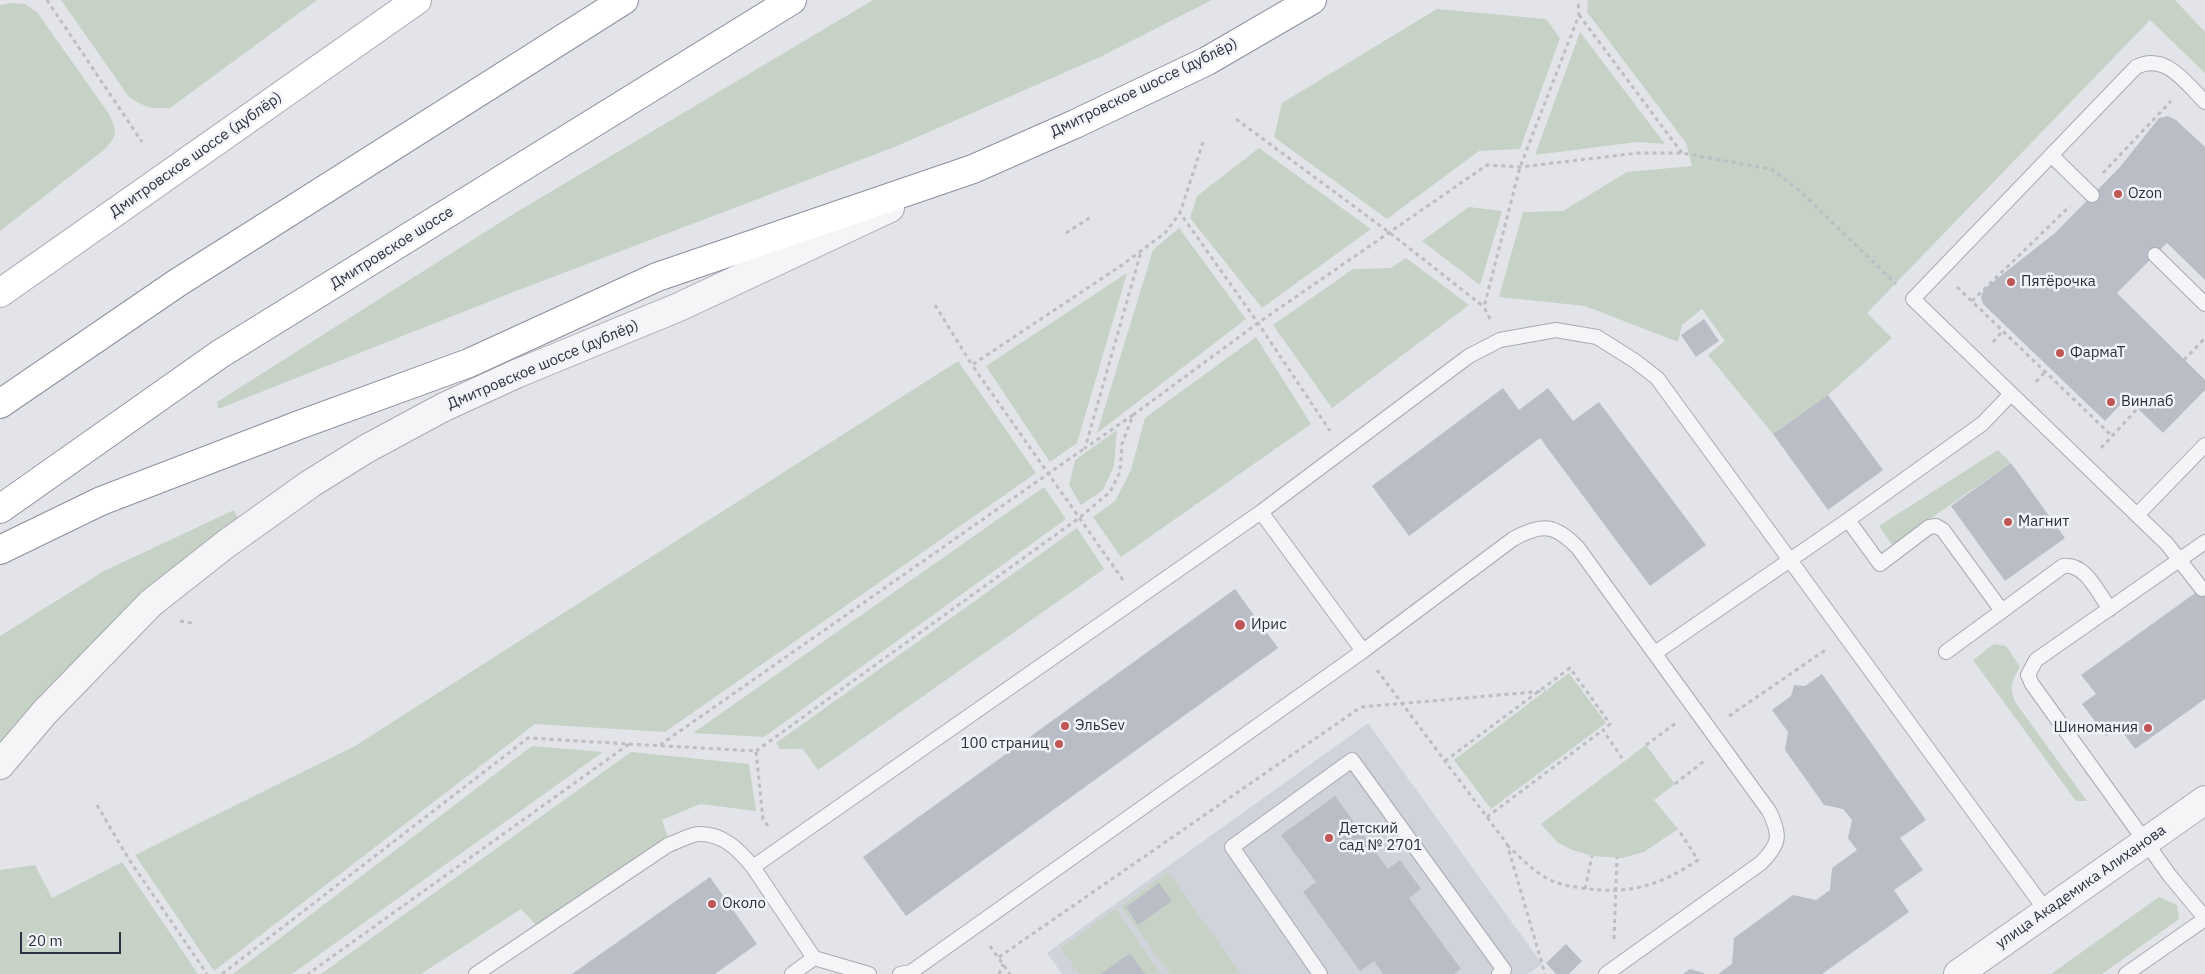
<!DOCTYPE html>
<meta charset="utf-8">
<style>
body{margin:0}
#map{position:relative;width:2205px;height:974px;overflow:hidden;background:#e3e4e9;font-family:"IBM Plex Sans",sans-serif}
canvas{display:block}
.scale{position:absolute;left:20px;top:932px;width:101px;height:22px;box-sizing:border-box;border:2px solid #2c303f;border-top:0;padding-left:6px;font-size:15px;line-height:18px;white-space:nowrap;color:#2c303f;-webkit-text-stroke:4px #f2f3f7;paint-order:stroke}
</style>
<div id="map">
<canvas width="2205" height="974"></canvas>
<div class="scale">20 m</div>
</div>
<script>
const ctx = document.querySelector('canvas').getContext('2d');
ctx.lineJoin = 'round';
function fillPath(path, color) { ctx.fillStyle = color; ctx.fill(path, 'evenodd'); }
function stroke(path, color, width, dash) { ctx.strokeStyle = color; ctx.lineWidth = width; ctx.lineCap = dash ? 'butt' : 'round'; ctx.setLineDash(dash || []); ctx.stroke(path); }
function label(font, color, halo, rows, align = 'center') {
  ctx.font = font + ' "IBM Plex Sans",sans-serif'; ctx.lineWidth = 5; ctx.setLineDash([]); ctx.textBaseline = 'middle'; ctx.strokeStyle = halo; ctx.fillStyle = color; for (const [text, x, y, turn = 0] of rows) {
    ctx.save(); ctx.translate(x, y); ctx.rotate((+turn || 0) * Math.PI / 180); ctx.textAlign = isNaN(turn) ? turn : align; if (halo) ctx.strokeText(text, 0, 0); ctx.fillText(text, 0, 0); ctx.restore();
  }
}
fillPath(new Path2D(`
 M1368,723L1542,964L1528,974H1062L1047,953Z`), '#d1d3db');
fillPath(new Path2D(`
 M61,0H317L170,108C152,109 143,107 129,97Z
 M873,0H1212L1100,57L897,146L516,291L218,409L217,402L515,213Z
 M1588,0H2175L2205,32V73L2150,20L1867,313L1892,338L1828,395L1773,434L1708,355L1725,341L1702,309L1682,325L1678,342L1585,306L1499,297L1523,212L1563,211L1627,172L1692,166L1686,143L1587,12Z
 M11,3L25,4L37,12L109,114C117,131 118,135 105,149L0,231V5Z
 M1437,9L1546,19L1560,38L1520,149L1479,151L1387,219L1274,137L1282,103Z
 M1580,32L1665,144L1637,142L1535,155Z
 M1259,148L1371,229L1262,308L1190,218L1197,196Z
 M1469,207L1502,211L1480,285L1422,241Z
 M1179,228L1246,319L1097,433L1153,250Z
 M1406,258L1469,305L1332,408L1273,325L1353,269L1391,268Z
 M1127,273L1077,443L1050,462L986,366Z
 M1256,337L1311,424L1121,557L1093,517L1115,501L1131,470L1145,418Z
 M958,361L1036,473L665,732L535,724L214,971L135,855L355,746Z
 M1117,430L1114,466L1103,490L1081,505L1069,485L1075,460Z
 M1998,450L2011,463L1892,545L1879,526Z
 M1044,487L1066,519L764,737L693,733Z
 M234,510L238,518L160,580L0,747V636L104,571Z
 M1077,528L1104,569L818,770L803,749H780L776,743Z
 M1994,644L2006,646L2020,667C2012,680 2009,687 2015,702L2087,801H2076L1973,660Z
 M1569,673L1606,723L1491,809L1454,760Z
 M1646,745L1675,784L1654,800L1678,829L1644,852L1622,858L1592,856L1572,850L1557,842L1541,824Z
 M532,746L603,752L292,974H233Z
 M631,752L749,764L756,811L700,804L662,820L668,837L537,926L521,909L421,974H321Z
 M122,862L198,974H0V870L35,865L52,898Z
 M1168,872L1241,974H1170L1121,906Z
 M2159,897L2177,905L2179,919L2102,974H2051Z
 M1115,909L1161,974H1079L1061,948Z`), '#c6d2c5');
fillPath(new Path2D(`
 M2168,116L2176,120L2205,147V280L2167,243L2117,293L2205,380V390L2163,433L2127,398L2105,421L1983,304L1981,297L1984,289L2055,233L2120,167L2159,118Z
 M1704,319L1719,341L1696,357L1681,335Z
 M1503,388L1519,410L1548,388L1573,421L1599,402L1706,545L1650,586L1540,438L1409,536L1372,486Z
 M1828,395L1883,470L1828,510L1773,434Z
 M2011,463L2065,538L2005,581L1951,506Z
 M2205,586V699L2135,749L2119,727L2106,736L2082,704L2096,694L2081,675Z
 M1235,589L1278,648L906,916L863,857Z
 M1822,674L1926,820L1900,838L1923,870L1894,890L1909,912L1822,974H1718L1732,964L1734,938L1793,895L1816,900L1830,890L1832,868L1857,850L1848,838L1852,820L1843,809L1824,805L1805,778L1785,750L1788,732L1772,710L1791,696L1794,685L1805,686Z
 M1335,796L1388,869L1400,860L1421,889L1409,898L1461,969L1454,974H1383L1374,961L1360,971L1303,892L1316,882L1281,835Z
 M710,877L757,944L715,974H572Z
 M1159,883L1172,901L1138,925L1126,907Z
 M1566,944L1582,961L1569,974H1556L1546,963Z
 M1130,953L1145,974H1101Z
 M1690,969L1704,973V974H1683Z`), '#babdc5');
const service = new Path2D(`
 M2051,155L2092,195
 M2155,255L2205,304
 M1261,512L1363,651
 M2137,515L2205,445
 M1848,520L1880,564L1929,527L1936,526L1943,530L2002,611L2063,566C2085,562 2098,593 2110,609
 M2205,542L2036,660L2028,675L2032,684L2170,876L2205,918
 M2202,589L2167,544L1913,299L2136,67C2165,52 2186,83 2205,102
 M1946,652L2002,611
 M1655,653L1848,520L1982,424L2011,394
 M753,867L814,958L869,974
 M476,974L668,845C677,842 689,835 698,834C723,833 739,850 753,867L1261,512L1469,356L1500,340L1556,330L1597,337L1635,361L1657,378L2047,912
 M792,974L814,958
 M900,974L911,972L1363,651L1513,539C1542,523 1555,524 1578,548L1769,811C1781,835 1780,844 1761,863L1606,974
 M1320,974L1232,847L1352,760L1504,970L1499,974
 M2126,974L2205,919`);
const minor = new Path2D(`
 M0,765L45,712L151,603L226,544L310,484L366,449L444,407L516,374L679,307L890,208`);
const tertiary = new Path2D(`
 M1958,974L2205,800`);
const secondary = new Path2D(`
 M0,293L417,0`);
const trunk = new Path2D(`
 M0,404L177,283L624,0
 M0,509L220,354L792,0
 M0,550L101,501L299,425L469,363L657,277L973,169L1075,124L1207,61L1312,0`);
stroke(service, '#a8aab3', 16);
stroke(minor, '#a8aab3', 30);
stroke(tertiary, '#a8aab3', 30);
stroke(secondary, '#a8aab3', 30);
stroke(trunk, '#8c909e', 30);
stroke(new Path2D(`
 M47,0L142,142
 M1579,15L1682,153
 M1236,119L1390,233L1484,307
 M1203,142L1180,213L1258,323L1330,431
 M2103,173L2171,101
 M1066,233L1091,217
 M1957,287L2112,436
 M1972,301L2070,206
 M935,305L972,365
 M1490,319L1484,307L1520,167L1579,15L1578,0
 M1993,342L2003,331
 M2184,360L2205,338
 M2036,382L2045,372
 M1133,415L1085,448L1141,252
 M2101,448L2138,408
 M1123,580L972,365L1122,265L1165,233L1180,213
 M180,621L192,623
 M1377,670L1507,844L1545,974
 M1729,716L1827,649
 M629,744L756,751L763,819L768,826
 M660,745L1085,448
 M1646,745L1676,723
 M756,751L1079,518L1110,492L1120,472L1122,444L1133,415L1258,323L1487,165L1520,167L1638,153H1682L1771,169L1800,191L1896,284
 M1445,761L1570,668L1610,724L1603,730L1624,761
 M1675,784L1704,761
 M97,805L128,858L207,974
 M1487,817L1603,730
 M1507,845C1517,854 1526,864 1536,871C1549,882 1565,886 1582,888C1629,895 1659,886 1698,860L1678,829
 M1585,889L1592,856
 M1614,939L1617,857
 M990,946L1010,974
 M999,957L1361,707L1545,691
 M222,974L528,738L629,744L308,974
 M999,974L1003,964`), '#bdbec4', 3, [4, 4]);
stroke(service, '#f5f5f8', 14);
stroke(minor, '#f5f5f8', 28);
stroke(tertiary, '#f5f5f8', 28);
stroke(secondary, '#fff', 28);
stroke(trunk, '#fff', 28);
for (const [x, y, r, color] of [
 [2118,194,5,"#bf5757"],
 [2011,282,5,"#bf5757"],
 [2060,353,5,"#bf5757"],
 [2111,402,5,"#bf5757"],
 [2008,522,5,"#bf5757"],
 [1240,625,6,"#bf5757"],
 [1065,726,5,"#bf5757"],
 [2148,728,5,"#bf5757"],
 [1059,744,5,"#bf5757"],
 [1329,838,5,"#bf5757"],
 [712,904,5,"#bf5757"]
]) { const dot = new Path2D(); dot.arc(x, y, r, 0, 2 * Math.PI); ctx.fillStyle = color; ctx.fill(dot); stroke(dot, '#f2f3f7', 2); }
label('15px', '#2c303f', '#f2f3f7', [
 ["Дмитровское шоссе (дублёр)",1144,88,-26],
 ["Дмитровское шоссе (дублёр)",196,155,-35],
 ["Дмитровское шоссе",392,248,-32],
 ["Дмитровское шоссе (дублёр)",543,365,-23],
 ["улица Академика Алиханова",2081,887,-35]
]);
label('15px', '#2c303f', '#f2f3f7', [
 ["Ozon",2128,194],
 ["Пятёрочка",2021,282],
 ["ФармаТ",2070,353],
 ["Винлаб",2121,402],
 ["Магнит",2018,522],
 ["Ирис",1251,625],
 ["ЭльSev",1075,726],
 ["Шиномания",2138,728,"right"],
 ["100 страниц",1049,744,"right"],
 ["Детский",1339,829],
 ["сад № 2701",1339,846],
 ["Около",722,904]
], 'left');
</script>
